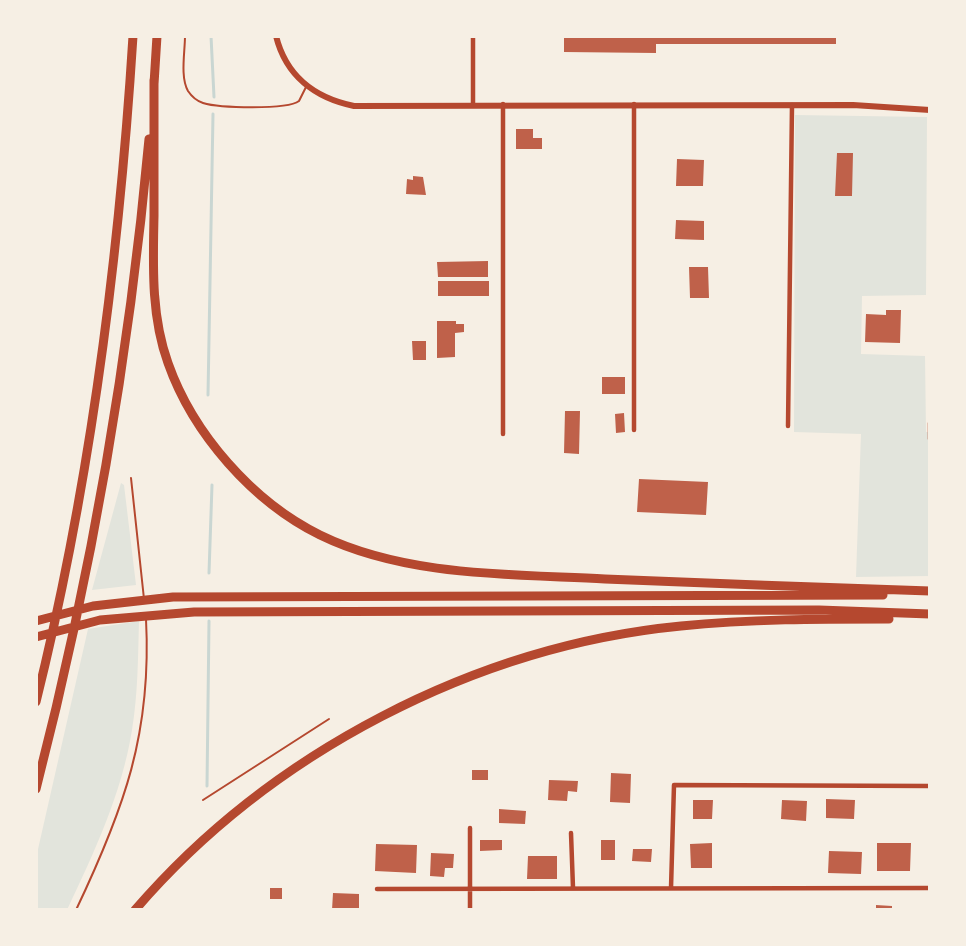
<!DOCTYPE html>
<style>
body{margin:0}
#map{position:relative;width:966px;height:946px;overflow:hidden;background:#f6efe4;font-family:"PT Sans",sans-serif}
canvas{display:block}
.frame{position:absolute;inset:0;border:38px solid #f6efe4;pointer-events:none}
</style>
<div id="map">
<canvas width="966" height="946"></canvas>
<div class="frame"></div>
</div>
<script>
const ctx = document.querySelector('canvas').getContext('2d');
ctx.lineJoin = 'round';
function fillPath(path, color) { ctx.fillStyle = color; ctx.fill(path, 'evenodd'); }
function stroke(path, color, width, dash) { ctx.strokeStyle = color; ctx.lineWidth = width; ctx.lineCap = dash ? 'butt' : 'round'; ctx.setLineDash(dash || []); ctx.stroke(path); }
fillPath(new Path2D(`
 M795,115L927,117L926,295L862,296L861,354L925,356L926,432H930V576L856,577L861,434L794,432Z
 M121,483L124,485L136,585L92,590Z
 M139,621C138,657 138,694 132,730C122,793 94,853 67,910H36V858L88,629Z`), '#e2e4dc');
stroke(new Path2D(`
 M211,36L214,97
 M208,395L213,114
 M209,573L212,485
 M207,786L209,621`), '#c9d6d2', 3);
fillPath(new Path2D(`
 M564,36H836V44H656V53L564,52Z
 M516,129H533V138H542V149H516Z
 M837,153H853L852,196H835Z
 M677,159L704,160L703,186H676Z
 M413,176L423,177L426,195L406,194L407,179L413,180Z
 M676,220L704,221V240L675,239Z
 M488,261V277H438L437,262Z
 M689,267H708L709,298H690Z
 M438,281H489V296H438Z
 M886,310H901L900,343L865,342L866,314L886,315Z
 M437,321H456V324H464V332L455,333V357L437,358Z
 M412,341H426V360H413Z
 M602,377H625V394H602Z
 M565,411H580L579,454L564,453Z
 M624,413L625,432L616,433L615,414Z
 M639,479L708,482L706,515L637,512Z
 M472,770H488V780H472Z
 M611,773L631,774L630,803L610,802Z
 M549,780L578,781L577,792L568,791L567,801L548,800Z
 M826,799L855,800L854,819L826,818Z
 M693,800H713L712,819H693Z
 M782,800L807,801L806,821L781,819Z
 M499,809L526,811L525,824L499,823Z
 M480,840H502V850L480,851Z
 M601,840H615V860H601Z
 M712,843V868H691L690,844Z
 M877,843H911L910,871H877Z
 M376,844L417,845L416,873L375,871Z
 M633,849H652L651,862L632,861Z
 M829,851L862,852L861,874L828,873Z
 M431,853L454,854L453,868H445L444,877L430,876Z
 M528,856H557V879H527Z
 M270,888H282V899H270Z
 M333,893L359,894V910H332Z
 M876,905L892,906V910H876Z`), '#bf614a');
stroke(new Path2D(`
 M203,800L329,719`), '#b5482f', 2);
stroke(new Path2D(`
 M185,36C185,52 180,77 188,91C192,97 197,101 203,103C219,108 287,110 299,101L306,87
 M131,478L144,599
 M76,910C124,809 152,733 146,619`), '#b5482f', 2);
stroke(new Path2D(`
 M473,36V104
 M788,426L792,105
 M634,430V104
 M503,434V104
 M930,439V423
 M470,828V910
 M571,833L573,888
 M671,888L674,785L930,786
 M377,889L930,888`), '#b5482f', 4.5);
stroke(new Path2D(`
 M276,36C286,76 315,98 354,106L853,105L930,110`), '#b5482f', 6);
stroke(new Path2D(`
 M154,80C154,125 154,171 154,216C153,266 151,316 168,363C193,434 253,502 320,535C406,577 511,574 605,579C713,584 822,587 930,591
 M154,84L157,36
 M36,621L93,606L173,597L883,595
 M36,637L100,620L194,612L819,610L930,614
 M36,702C90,485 119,259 133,36
 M36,789C91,576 129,359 149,139
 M135,910C270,753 475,646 681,626C750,619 820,619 889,619`), '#b5482f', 9);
</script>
